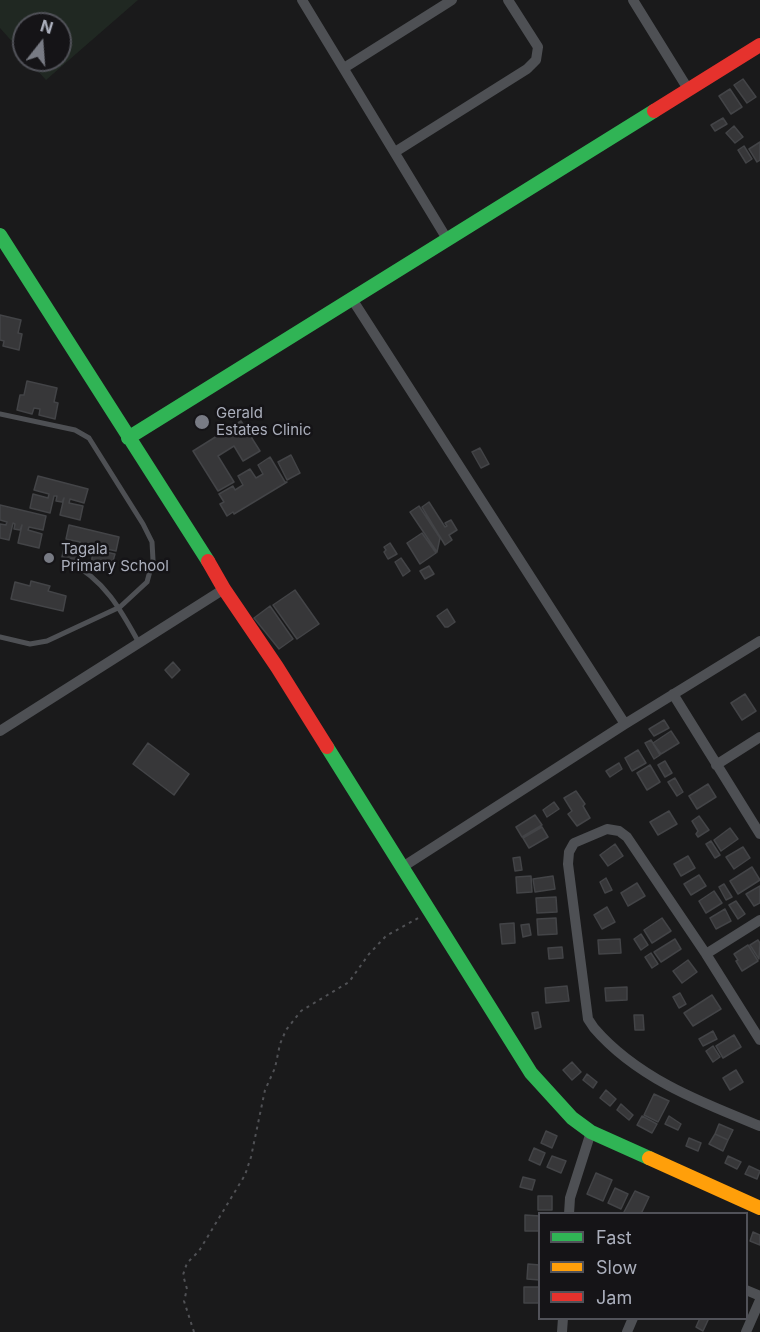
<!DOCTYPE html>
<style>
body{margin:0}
#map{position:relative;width:760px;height:1332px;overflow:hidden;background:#1a1a1b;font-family:Inter,sans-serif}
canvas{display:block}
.legend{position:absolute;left:538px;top:1212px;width:210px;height:108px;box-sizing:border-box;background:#151417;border:2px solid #515259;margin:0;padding:8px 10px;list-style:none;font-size:18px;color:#abafbc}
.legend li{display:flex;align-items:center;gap:12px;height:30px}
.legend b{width:30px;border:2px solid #515259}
.north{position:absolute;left:12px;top:12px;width:60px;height:60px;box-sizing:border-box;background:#151417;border:2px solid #515259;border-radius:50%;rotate:17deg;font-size:16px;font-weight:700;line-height:24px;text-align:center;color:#abafbc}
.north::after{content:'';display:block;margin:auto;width:21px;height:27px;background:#787b84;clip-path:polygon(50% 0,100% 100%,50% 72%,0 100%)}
</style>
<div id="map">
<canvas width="760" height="1332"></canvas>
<ul class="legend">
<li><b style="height:8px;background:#30b455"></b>Fast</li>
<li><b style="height:8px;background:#ff9f0a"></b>Slow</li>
<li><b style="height:8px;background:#e5322d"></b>Jam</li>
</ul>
<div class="north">N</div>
</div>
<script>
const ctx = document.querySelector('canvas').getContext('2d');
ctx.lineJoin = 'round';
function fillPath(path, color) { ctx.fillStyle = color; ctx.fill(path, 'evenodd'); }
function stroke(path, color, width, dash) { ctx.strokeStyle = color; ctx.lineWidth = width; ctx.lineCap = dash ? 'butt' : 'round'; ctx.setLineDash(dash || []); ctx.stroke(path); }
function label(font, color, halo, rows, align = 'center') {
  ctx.font = font + ' Inter,sans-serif'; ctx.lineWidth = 5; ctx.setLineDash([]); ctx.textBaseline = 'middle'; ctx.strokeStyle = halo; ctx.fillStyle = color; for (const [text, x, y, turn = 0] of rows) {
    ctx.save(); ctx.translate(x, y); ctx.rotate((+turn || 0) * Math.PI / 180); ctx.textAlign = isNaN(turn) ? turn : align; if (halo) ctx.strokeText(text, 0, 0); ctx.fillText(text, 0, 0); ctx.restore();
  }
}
fillPath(new Path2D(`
 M0,0H138L46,80L28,60H60V24H24V55L0,28Z`), '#202822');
const building = new Path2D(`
 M743,79L756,97L747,103L734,85Z
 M730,89L742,107L731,114L719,96Z
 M723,118L727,124L715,131L711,125Z
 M734,126L743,137L735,143L726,133Z
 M760,142V160L757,162L749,149Z
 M744,146L752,159L746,163L738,150Z
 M0,315L21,320L18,333L22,334L19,350L3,346L4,341L0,340Z
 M27,381L57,388L54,402L58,403L55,419L39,415L40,409L34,408L32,414L17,410L20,395H24Z
 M241,421L260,451L243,461L234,446L218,456L234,482L218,491L193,451Z
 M480,448L489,464L481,468L472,452Z
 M291,455L300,473L287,480L278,462Z
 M270,457L285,482H287L234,514L233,512L227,516L220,504L224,502L219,494L233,486L235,490L243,485L238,476L250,469L256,478L263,474L258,465Z
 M38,476L88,489L84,503L70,499L69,503L83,506L80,520L60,515L64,498L62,502L56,501L57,496H54L50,513L30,508L33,494L48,498L49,494L34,490Z
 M429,502L445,527L447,526L445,523L451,520L457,530L449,535L452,540L445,545L422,507Z
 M0,505L46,516L43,530L29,527L28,530L42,534L39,548L18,543L22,525L20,530L14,529L15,524L13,523L9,540L0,538V524L6,525L7,522L0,520Z
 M419,506L440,538L437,552L410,512Z
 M69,525L119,537L116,551L102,548L101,551L115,554L111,568L91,564L94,546L93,551L87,549L88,545L86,544L81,561L62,557L65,543L79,546L80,542L66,539Z
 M422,533L436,553L420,564L407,543Z
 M390,543L397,554L388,559L384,552L386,550L384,547Z
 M401,558L410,571L403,576L395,562Z
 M429,566L434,574L425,579L420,571Z
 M31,581L50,586L48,591L66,596L63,611L11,599L15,582L30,586Z
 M295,590L319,624L297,639L273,605Z
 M270,606L293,639L279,649L254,618Z
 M447,609L455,622L448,627H445L437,616Z
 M173,662L180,670L172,678L165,670Z
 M745,694L756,711L742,720L731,703Z
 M664,720L669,728L654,736L649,729Z
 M671,731L679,743L661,754L653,743Z
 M651,740L660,755L654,759L645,743Z
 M148,743L189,774L174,795L133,764Z
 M638,750L646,763L632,771L625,758Z
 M665,761L672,773L665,777L658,765Z
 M619,763L622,769L610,777L606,771Z
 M650,765L660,782L647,790L637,773Z
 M675,778L683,792L677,796L668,782Z
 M708,784L716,797L697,809L689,796Z
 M576,791L585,804L583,806L590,818L577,826L568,814L572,811L564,798Z
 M554,802L559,809L547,817L543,810Z
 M669,811L677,824L658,835L650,822Z
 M535,815L542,825L522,837L516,827Z
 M699,816L709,830L698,837L696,834L698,831L692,821Z
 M542,827L548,837L529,848L523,838Z
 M730,828L738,839L721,851L714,840Z
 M711,841L720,855L715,858L706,844Z
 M615,844L623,856L608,866L600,855Z
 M743,847L750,858L734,869L726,857Z
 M688,856L695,868L681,876L674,864Z
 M520,857L522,870L515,871L513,858Z
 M752,867L760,880L738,894L730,881Z
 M699,875L706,886L691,895L684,884Z
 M531,876L532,892L517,893L516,877Z
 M553,876L555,889L535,892L533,879Z
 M606,878L612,890L605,893L600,882Z
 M637,883L645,896L628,906L621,893Z
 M724,884L732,897L726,900L719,887Z
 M760,886V903L754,906L746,894Z
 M714,891L722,903L706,913L699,901Z
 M556,897L557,912L537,913L536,898Z
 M736,901L745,914L738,919L729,905Z
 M607,907L615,922L602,929L594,915Z
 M725,909L731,921L716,929L710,918Z
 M556,918L557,934L538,935L537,919Z
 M662,918L671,931L652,943L644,930Z
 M514,923L515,943L502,944L500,924Z
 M529,924L531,935L523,937L521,925Z
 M641,934L648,945L641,950L634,939Z
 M620,939L621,953L599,954L598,940Z
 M675,939L681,949L661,962L654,952Z
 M758,940L760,943L759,959L750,945Z
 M748,945L758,961L742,971L736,961L738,960L734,954Z
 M562,947L563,958L549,959L548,948Z
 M651,953L658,964L652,968L645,957Z
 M688,960L697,972L682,983L673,971Z
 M567,986L569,1001L546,1003L545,988Z
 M627,987V1000L606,1001L605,988Z
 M680,993L686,1004L679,1008L673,997Z
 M712,995L721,1009L693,1026L684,1013Z
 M538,1012L541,1027L535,1029L532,1013Z
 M634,1015H643L644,1030H635Z
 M713,1031L717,1039L703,1046L699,1039Z
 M734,1035L741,1047L723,1058L716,1046Z
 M713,1046L720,1057L713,1062L706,1051Z
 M572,1062L581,1072L572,1080L563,1070Z
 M736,1070L743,1082L730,1090L723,1078Z
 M587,1074L597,1082L593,1088L583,1080Z
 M606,1090L616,1099L610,1106L600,1098Z
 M654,1094L669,1101L658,1122L644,1115Z
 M621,1104L633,1115L629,1120L617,1110Z
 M642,1116L657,1124L652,1133L637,1125Z
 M669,1116L681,1124L678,1130L665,1124Z
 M719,1124L733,1130L728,1140L715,1134Z
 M546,1131L557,1136L552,1148L541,1143Z
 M715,1134L728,1140L723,1151L709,1144Z
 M689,1138L701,1143L698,1151L686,1146Z
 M534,1148L545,1153L540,1165L529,1160Z
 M552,1156L566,1161L561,1173L547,1167Z
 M728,1156L741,1162L737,1169L725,1163Z
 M749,1166L760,1171L757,1179L745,1174Z
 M596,1173L612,1180L603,1201L587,1194Z
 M523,1177L535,1180L532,1190L520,1187Z
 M615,1188L628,1194L621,1209L608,1203Z
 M635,1191L649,1197L641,1214H627L624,1212Z
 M538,1196H552V1210H538Z
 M525,1215L540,1216V1231H525Z
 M753,1232L760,1235V1245L750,1241Z
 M528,1264L540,1265V1280L527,1279Z
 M524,1287H540V1303H524Z
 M700,1318H709L703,1331L696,1327Z`);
fillPath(building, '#373739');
stroke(building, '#434447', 1.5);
stroke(new Path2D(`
 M194,1332L184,1301L187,1289L183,1275L187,1263L199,1251L245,1175L251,1157L265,1090L275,1068L280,1044L286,1030L301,1011L349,982L369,954L386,936L420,917`), '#505155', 2, [3, 4.5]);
stroke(new Path2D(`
 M0,414L75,430L89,438L143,524L152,542L153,560L147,582L120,607L47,641L30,644L0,637
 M69,562C104,579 121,610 139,643`), '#4e5054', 5);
stroke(new Path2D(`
 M302,0L447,239
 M633,0L688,89
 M344,68L452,0
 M395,152L527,69L536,60L538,47L508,0
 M352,299L625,724
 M673,694L760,834
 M0,731L224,589
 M716,765L760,737
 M401,868L625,724L760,641
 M706,954L760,920
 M760,1040L706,954L627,837L619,831L607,829L574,843L569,852L568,864L588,1019L594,1028C637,1078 700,1102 760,1126
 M569,1214L570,1198L591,1132
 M746,1290L760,1296
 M562,1332L563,1318
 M627,1332L633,1318
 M746,1332L760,1300`), '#4e5054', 10);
stroke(new Path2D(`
 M0,235L208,561
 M128,438L654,111
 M327,747L531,1073L572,1118L591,1132L649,1158`), '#30b455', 14);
stroke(new Path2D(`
 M649,1158L760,1208`), '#ff9f0a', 14);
stroke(new Path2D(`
 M654,111L760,45
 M208,561L224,589L277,667L327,747`), '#e5322d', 14);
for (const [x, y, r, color] of [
 [202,422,8,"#787b84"],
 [49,558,6,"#787b84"]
]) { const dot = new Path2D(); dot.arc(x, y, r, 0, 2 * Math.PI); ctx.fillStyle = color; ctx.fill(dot); stroke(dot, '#151417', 2); }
label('15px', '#abafbc', '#151417', [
 ["Gerald",216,413],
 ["Estates Clinic",216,430],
 ["Tagala",61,549],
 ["Primary School",61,566]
], 'left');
</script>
